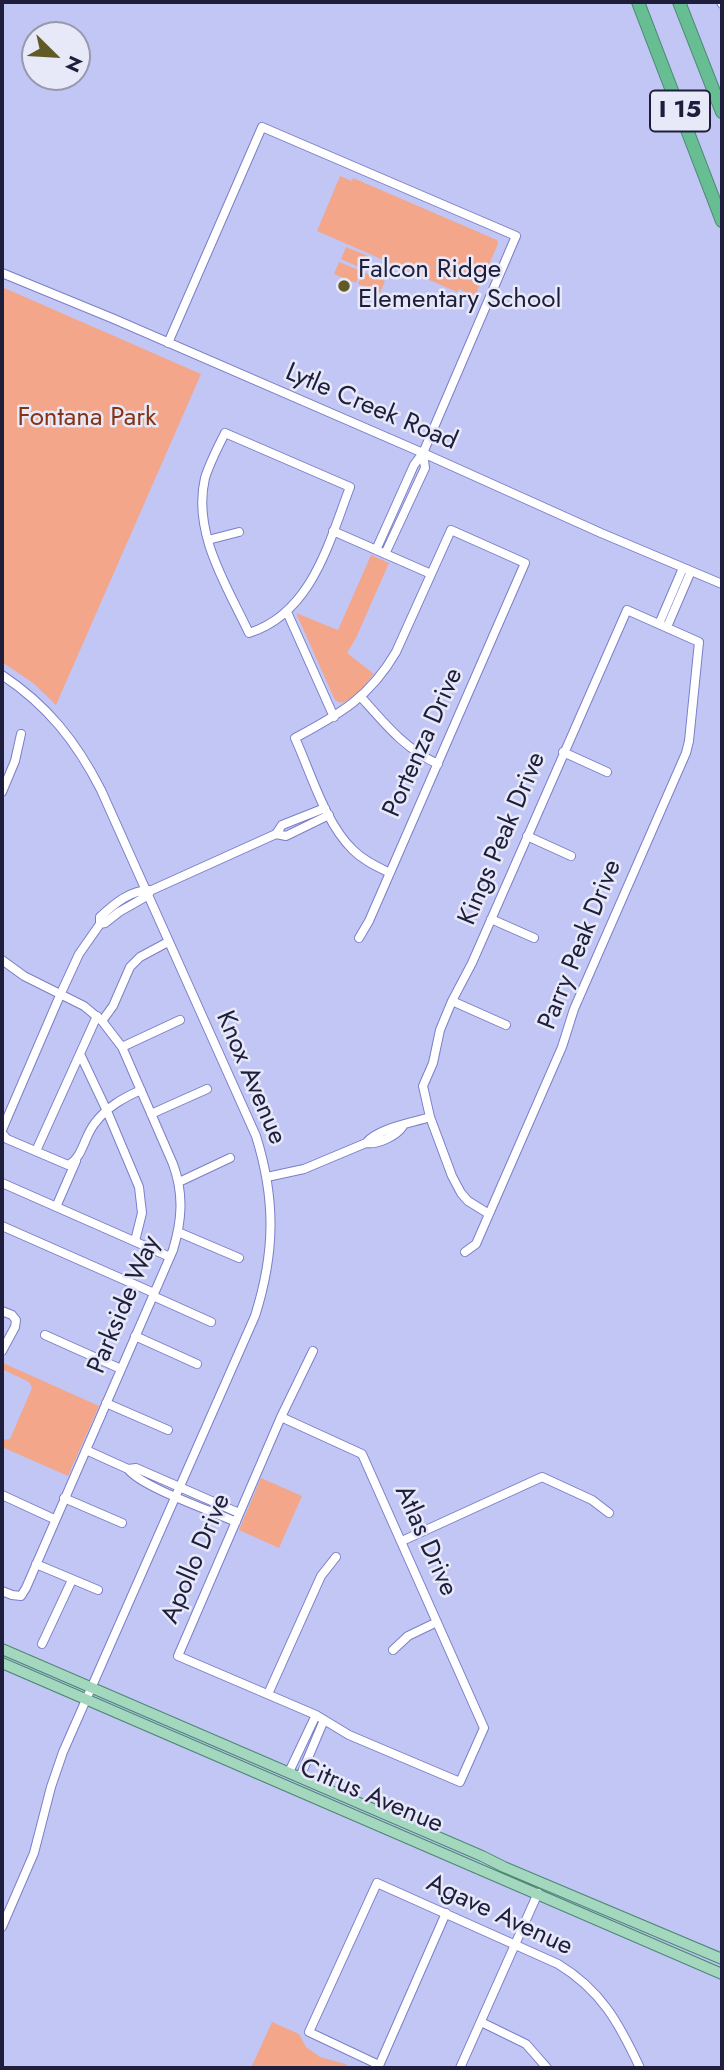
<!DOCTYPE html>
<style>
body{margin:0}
#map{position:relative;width:724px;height:2070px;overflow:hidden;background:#c1c6f5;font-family:Jost,sans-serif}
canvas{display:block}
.frame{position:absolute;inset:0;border:4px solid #1e1e3c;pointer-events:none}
.north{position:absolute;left:21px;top:21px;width:70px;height:70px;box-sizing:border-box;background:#e7e9f9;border:2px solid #9798ad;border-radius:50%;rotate:114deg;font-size:19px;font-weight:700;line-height:28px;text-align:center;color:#1e1e3c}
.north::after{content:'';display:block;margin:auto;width:24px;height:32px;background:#625a26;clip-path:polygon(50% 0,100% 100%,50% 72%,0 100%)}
</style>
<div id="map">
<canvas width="724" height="2070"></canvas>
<div class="frame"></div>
<div class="north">N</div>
</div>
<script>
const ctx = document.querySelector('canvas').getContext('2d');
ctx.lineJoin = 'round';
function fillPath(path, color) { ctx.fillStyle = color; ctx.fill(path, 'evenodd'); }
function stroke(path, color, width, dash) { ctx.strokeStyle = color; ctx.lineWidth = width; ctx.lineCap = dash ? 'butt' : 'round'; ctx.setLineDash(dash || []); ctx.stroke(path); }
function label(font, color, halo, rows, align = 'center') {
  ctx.font = font + ' Jost,sans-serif'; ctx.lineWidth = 5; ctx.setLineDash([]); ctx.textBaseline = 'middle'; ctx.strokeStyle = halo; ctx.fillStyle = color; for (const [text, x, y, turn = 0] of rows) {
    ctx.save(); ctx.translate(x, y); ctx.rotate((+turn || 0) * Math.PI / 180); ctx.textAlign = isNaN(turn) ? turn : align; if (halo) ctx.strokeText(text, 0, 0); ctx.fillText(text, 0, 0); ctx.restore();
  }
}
fillPath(new Path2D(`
 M340,176L352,181L353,178L497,240L498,244L475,296L459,289L457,292L317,231Z
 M346,247L368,256L363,269L341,259Z
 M339,262L361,271L356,283L334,274Z
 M363,272L385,281L380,293L358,284Z
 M2,287L201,374L56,705L33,683L2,662Z
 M371,555L389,563L356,638L347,653L374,674C364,685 355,699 341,703L335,700L296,613L338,630Z
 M3,1363L99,1406L68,1476L2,1447V1440L10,1439L32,1388L29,1382L2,1369Z
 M261,1478L302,1496L279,1548L239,1530Z
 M272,2022L299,2034L306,2047L320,2057L345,2064L351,2068H251Z`), '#f4a68a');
const minor = new Path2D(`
 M721,2L722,4
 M2,273L114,319L423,453L601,533L722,584
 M168,343L262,127L516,236L423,453L414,465L376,550
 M225,433L350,487C329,542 312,613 249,633C227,586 192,533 205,478C210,462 218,447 225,433Z
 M333,531L431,574
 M208,540L239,532
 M385,554L425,468L423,453
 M287,612L334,717
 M659,624L683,568
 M667,627L691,571
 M2,675C47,705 76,741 101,790L256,1136C276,1200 275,1253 255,1316L63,1752L51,1787L34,1853L2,1927
 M361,697C385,724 405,749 438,764
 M563,752L607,772
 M2,792L15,761L21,734
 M325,808L282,825L276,834L286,836L329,815
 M527,836L571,856
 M491,919L534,938
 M100,924L105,923L119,912L147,896L150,892
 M359,938L369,921L525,563L451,530L396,652C370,697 340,714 295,738C311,773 325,823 353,850C363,860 376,866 390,873
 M2,960L24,976L84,1006L102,1021L122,1047L173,1164C184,1194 182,1220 173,1250L26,1588L21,1596L12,1595L2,1591
 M452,1001L506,1025
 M102,1021L113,1006L130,967L140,957L168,942
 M122,1047L180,1020
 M80,1054L107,1111L139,1187L142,1213L135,1241
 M151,1114L207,1089
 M2,1130L61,993L79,954L100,924V917C114,904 131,889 152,890L276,834
 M2,1133L7,1139L68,1165C83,1158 84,1136 95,1123C107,1107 123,1098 141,1090
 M366,1143C377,1145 397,1136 403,1126
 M36,1151L97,1016
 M267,1177L304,1169L366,1143C378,1128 412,1123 430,1117
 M179,1182L230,1158
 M2,1183L170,1257
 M56,1207L76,1161
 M2,1226L154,1293
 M178,1232L239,1258
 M465,1252L476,1244L562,1047L574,1009L686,753L689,741L699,642L627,610L472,963L452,1001L440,1030L433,1063L423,1086L430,1117L452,1176L461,1193L468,1201L489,1214
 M153,1296L211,1322
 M2,1311L12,1315L16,1320L15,1327L2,1351
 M45,1335L121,1369
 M135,1336L197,1364
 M106,1403L168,1430
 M281,1417L362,1454L484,1728L460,1782L349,1735L316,1715L178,1656L281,1417L313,1351
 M86,1450L128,1469C141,1487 212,1511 236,1522
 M128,1469L136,1468L239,1513
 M2,1495L54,1519
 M64,1498L122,1523
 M402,1541L542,1477L592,1500L609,1513
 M36,1564L98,1590
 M42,1644L72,1580
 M393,1650L408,1636L437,1622
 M268,1694L321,1576L336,1557
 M289,1772L316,1715
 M300,1777L324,1720
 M481,2022L526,2044L547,2068
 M379,2065L309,2032L377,1883L558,1964C601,1990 619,2023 640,2068
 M378,2068L446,1913
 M460,2068L538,1893`);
const major = new Path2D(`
 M2,1649L482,1856L504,1867L722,1959
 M2,1663L722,1974`);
const highway = new Path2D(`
 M638,2L722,221
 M679,2L722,112`);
stroke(minor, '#7b7fc8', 10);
stroke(major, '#4e8675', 12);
stroke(highway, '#4e8675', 14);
stroke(minor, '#fff', 8);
stroke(major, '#a4d8be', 10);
stroke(highway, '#68be93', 12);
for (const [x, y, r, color] of [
 [344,286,7,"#625a26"]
]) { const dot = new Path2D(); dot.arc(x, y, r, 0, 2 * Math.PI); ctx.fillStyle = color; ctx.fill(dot); stroke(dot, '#e7e9f9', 2.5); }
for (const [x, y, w] of [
 [680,111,60]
]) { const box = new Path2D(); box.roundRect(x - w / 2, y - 20.5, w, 41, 5); ctx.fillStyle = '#e7e9f9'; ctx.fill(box); stroke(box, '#1e1e3c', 2); }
label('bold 24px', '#1e1e3c', null, [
 ["I 15",680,111]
]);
label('26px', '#1e1e3c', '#e7e9f9', [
 ["Falcon Ridge",358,271],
 ["Elementary School",358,301]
], 'left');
label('26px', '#1e1e3c', '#e7e9f9', [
 ["Lytle Creek Road",371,408,23],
 ["Portenza Drive",424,743,-66],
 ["Kings Peak Drive",503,839,-67],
 ["Parry Peak Drive",581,945,-68],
 ["Knox Avenue",250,1078,67],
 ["Parkside Way",125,1305,-67],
 ["Atlas Drive",425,1541,66],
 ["Apollo Drive",197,1559,-67],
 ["Citrus Avenue",371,1797,23],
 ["Agave Avenue",499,1916,25]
]);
label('26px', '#843414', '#e7e9f9', [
 ["Fontana Park",87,419]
]);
</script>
